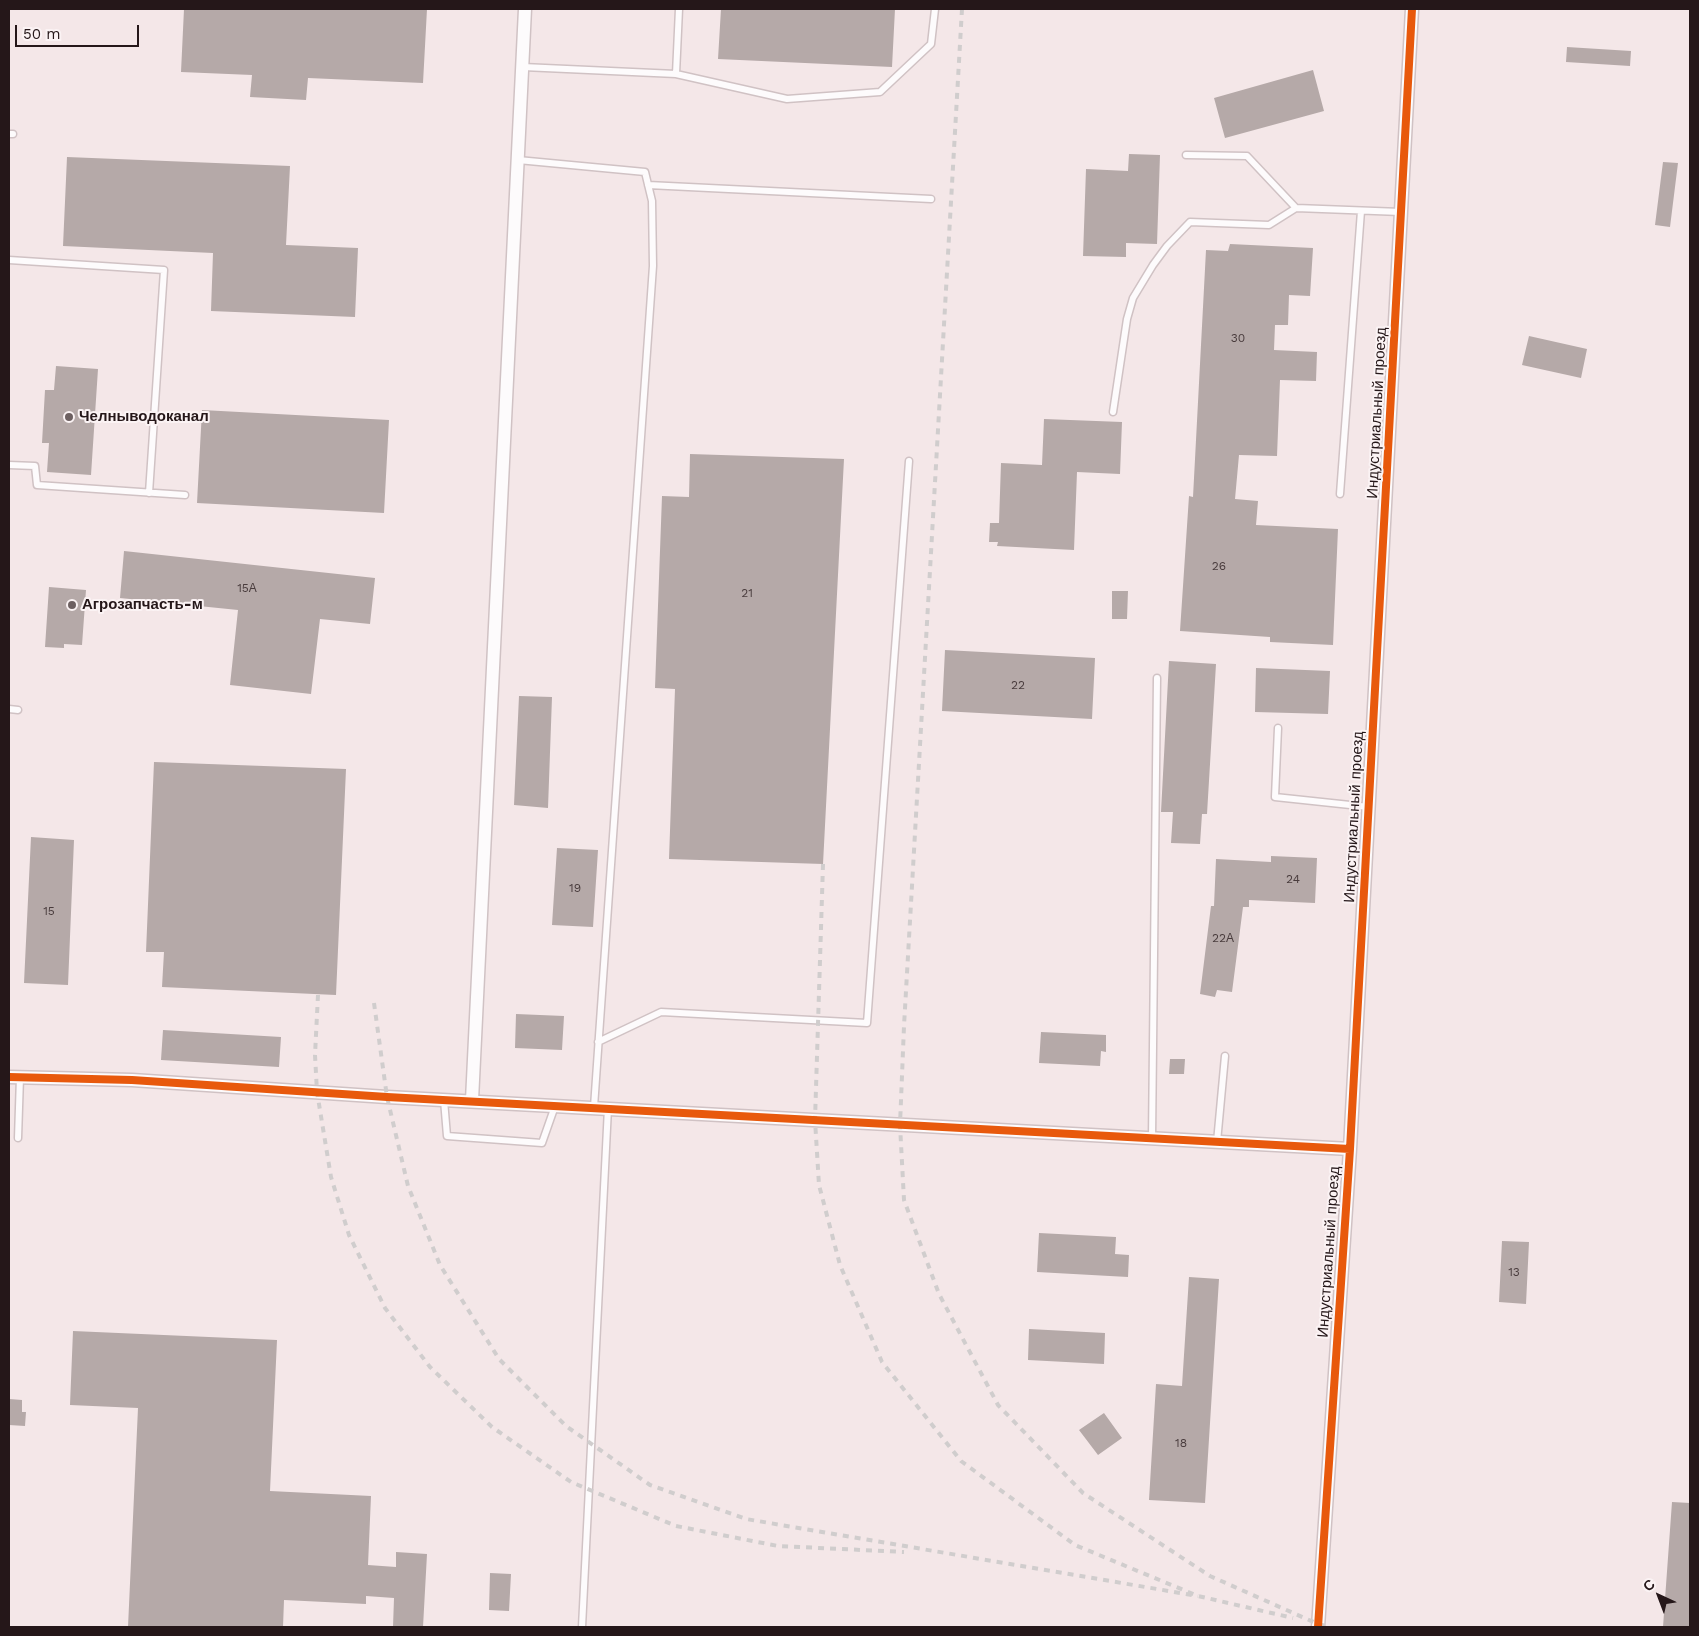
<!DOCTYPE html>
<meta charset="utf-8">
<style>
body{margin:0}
#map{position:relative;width:1699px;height:1636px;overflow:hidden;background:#f4e7e8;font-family:"Work Sans",sans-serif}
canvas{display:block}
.frame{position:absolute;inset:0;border:10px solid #251719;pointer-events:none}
.north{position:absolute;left:1634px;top:1571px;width:50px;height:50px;-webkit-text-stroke:4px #fbf3f4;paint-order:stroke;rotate:317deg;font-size:14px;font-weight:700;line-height:20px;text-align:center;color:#251719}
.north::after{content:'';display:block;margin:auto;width:18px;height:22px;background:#251719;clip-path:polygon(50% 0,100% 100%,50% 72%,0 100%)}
.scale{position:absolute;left:15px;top:25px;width:124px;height:22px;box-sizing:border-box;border:2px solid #251719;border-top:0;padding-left:6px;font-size:15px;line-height:18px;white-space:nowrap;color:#251719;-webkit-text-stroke:4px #fbf3f4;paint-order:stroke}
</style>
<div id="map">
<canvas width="1699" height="1636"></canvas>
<div class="frame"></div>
<div class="north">С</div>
<div class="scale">50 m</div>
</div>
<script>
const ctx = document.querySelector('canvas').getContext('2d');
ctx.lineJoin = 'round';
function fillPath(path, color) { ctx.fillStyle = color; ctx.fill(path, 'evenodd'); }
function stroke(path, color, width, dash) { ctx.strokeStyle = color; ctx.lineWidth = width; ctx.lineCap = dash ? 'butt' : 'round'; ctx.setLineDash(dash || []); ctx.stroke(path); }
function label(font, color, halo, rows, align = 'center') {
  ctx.font = font + ' "Work Sans",sans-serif'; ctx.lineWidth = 4; ctx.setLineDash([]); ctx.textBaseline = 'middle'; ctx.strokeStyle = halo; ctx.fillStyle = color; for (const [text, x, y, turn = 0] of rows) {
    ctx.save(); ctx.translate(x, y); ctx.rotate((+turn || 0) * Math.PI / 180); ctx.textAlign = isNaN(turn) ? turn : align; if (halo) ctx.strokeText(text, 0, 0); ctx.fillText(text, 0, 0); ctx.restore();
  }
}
fillPath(new Path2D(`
 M184,9H427L423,83L308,78L306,100L250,97L252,75L181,72Z
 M721,9H895L892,67L718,59Z
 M1567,47L1631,51L1630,66L1566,62Z
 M1313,70L1324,111L1225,138L1214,98Z
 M1129,154L1160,155L1157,244L1126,243V257L1083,256L1086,169L1128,171Z
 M67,157L290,166L286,245L358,248L355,317L211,311L213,253L63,246Z
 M1663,162L1678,163L1670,227L1655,225Z
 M1230,244L1313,248L1310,296L1289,295L1288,325H1275L1274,350L1317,352L1316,381L1280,380L1277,456L1239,455L1235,499L1258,501L1256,525L1338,529L1333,645L1270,642V637L1180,631L1189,496L1193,497L1206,250L1228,251Z
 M1529,336L1587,349L1581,378L1522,365Z
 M56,366L98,369L91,475L47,472L49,443H42L45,390H54Z
 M202,410L389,420L384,513L197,503Z
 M1044,419L1122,422L1120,474L1077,472L1074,550L997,546L998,542H989L990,523H999L1001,463L1042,465Z
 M690,454L844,459L823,864L669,859L675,689L655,688L662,496L689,497Z
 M124,551L375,578L370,624L320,619L311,694L230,685L238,610L120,598Z
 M49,587L86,590L82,645L64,644V648L45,647Z
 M1112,591H1128L1127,619H1112Z
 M945,650L1095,658L1092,719L942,711Z
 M1169,661L1216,664L1207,814H1202L1200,844L1171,843L1173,812H1161Z
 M1256,668L1330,671L1328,714L1255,712Z
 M519,696L552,697L548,808L514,805Z
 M154,762L346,769L336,995L162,987L164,952H146Z
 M31,837L74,840L68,985L24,983Z
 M557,848L598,850L593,927L552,925Z
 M1271,856L1317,858L1315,903L1249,900V907H1243L1232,992L1217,990L1215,997L1200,994L1211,906H1214L1216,859L1271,862Z
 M516,1014L564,1016L562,1050L515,1048Z
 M163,1030L281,1037L279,1067L161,1060Z
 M1041,1032L1106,1035V1052L1101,1051L1100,1066L1039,1063Z
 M1170,1059H1185L1184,1074H1169Z
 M1039,1233L1116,1237L1115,1254L1129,1255L1128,1277L1037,1272Z
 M1502,1241L1529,1242L1526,1304L1499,1302Z
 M1189,1277L1219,1279L1205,1503L1149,1500L1156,1384L1182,1386Z
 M1029,1329L1105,1333L1104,1364L1028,1360Z
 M73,1331L277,1340L270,1491L371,1496L368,1565L396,1567V1552L427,1554L423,1627H393L394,1598L366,1596V1604L284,1600L283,1627H128L138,1408L70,1405Z
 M9,1399L22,1400V1412H26L25,1426L9,1425Z
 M1104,1413L1122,1438L1098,1455L1079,1430Z
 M1672,1502L1690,1503V1627H1663Z
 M490,1573L511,1574L509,1611L489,1610Z`), '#b5a9a8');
const service = new Path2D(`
 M523,67L676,74L679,9
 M676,74L787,99L880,92L931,44L935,9
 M9,134H13
 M1186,155L1247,156L1296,208L1401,212
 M518,160L645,172L652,201L653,266L594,1107
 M648,185L931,199
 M9,260L164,270L149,493
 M1113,412L1127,319L1133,298L1153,265L1167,246L1190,222L1269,225L1296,208
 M9,465L35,466L37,485L185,495
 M1340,494L1361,211
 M9,709L18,710
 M1278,728L1275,797L1369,807
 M598,1042L661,1012L867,1023L909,461
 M444,1100L447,1136L542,1143L555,1106
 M18,1138L20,1077
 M1152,1138L1157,678
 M1217,1142L1225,1056
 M582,1627L608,1108`);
const minor = new Path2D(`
 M9,1077L132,1080L387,1097L1350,1149
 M472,1100L525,9
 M1318,1627L1350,1149L1412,9`);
stroke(service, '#d0c2c4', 9);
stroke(minor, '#d0c2c4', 15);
stroke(service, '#fdfbfc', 6);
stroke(minor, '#fdfbfc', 12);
stroke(new Path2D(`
 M962,9L904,1026L900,1125L904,1200L939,1294L998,1405L1083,1493L1210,1576L1318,1624L1330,1627
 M823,864L815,1120L819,1185L840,1265L882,1362L961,1461L1075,1545L1198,1596L1293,1618
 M318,995L315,1055L317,1092L331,1177L349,1235L385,1308L430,1367L492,1427L571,1482L676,1526L778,1546L904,1552
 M374,1003L387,1097L408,1186L440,1265L499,1359L566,1426L650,1485L746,1519L1198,1596`), '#d0cdcd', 4, [6, 6]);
stroke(new Path2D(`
 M9,1077L132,1080L387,1097L1350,1149
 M1318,1627L1350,1149L1412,9`), '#e8590c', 8);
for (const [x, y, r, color] of [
 [69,417,5,"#6d6061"],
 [72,605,5,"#6d6061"]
]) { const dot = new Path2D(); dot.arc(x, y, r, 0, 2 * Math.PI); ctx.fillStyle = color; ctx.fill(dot); stroke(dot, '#fbf3f4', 2); }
label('12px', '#493c3d', null, [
 ["30",1238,338],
 ["26",1219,566],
 ["15А",247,588],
 ["21",747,593],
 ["22",1018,685],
 ["24",1293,879],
 ["19",575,888],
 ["15",49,911],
 ["22А",1223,938],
 ["13",1514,1272],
 ["18",1181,1443]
]);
label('15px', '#251719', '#fbf3f4', [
 ["Индустриальный проезд",1377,413,-87],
 ["Индустриальный проезд",1354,817,-87],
 ["Индустриальный проезд",1329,1252,-86]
]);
label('bold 15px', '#251719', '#fbf3f4', [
 ["Челныводоканал",79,417],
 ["Агрозапчасть-м",82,605]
], 'left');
</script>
